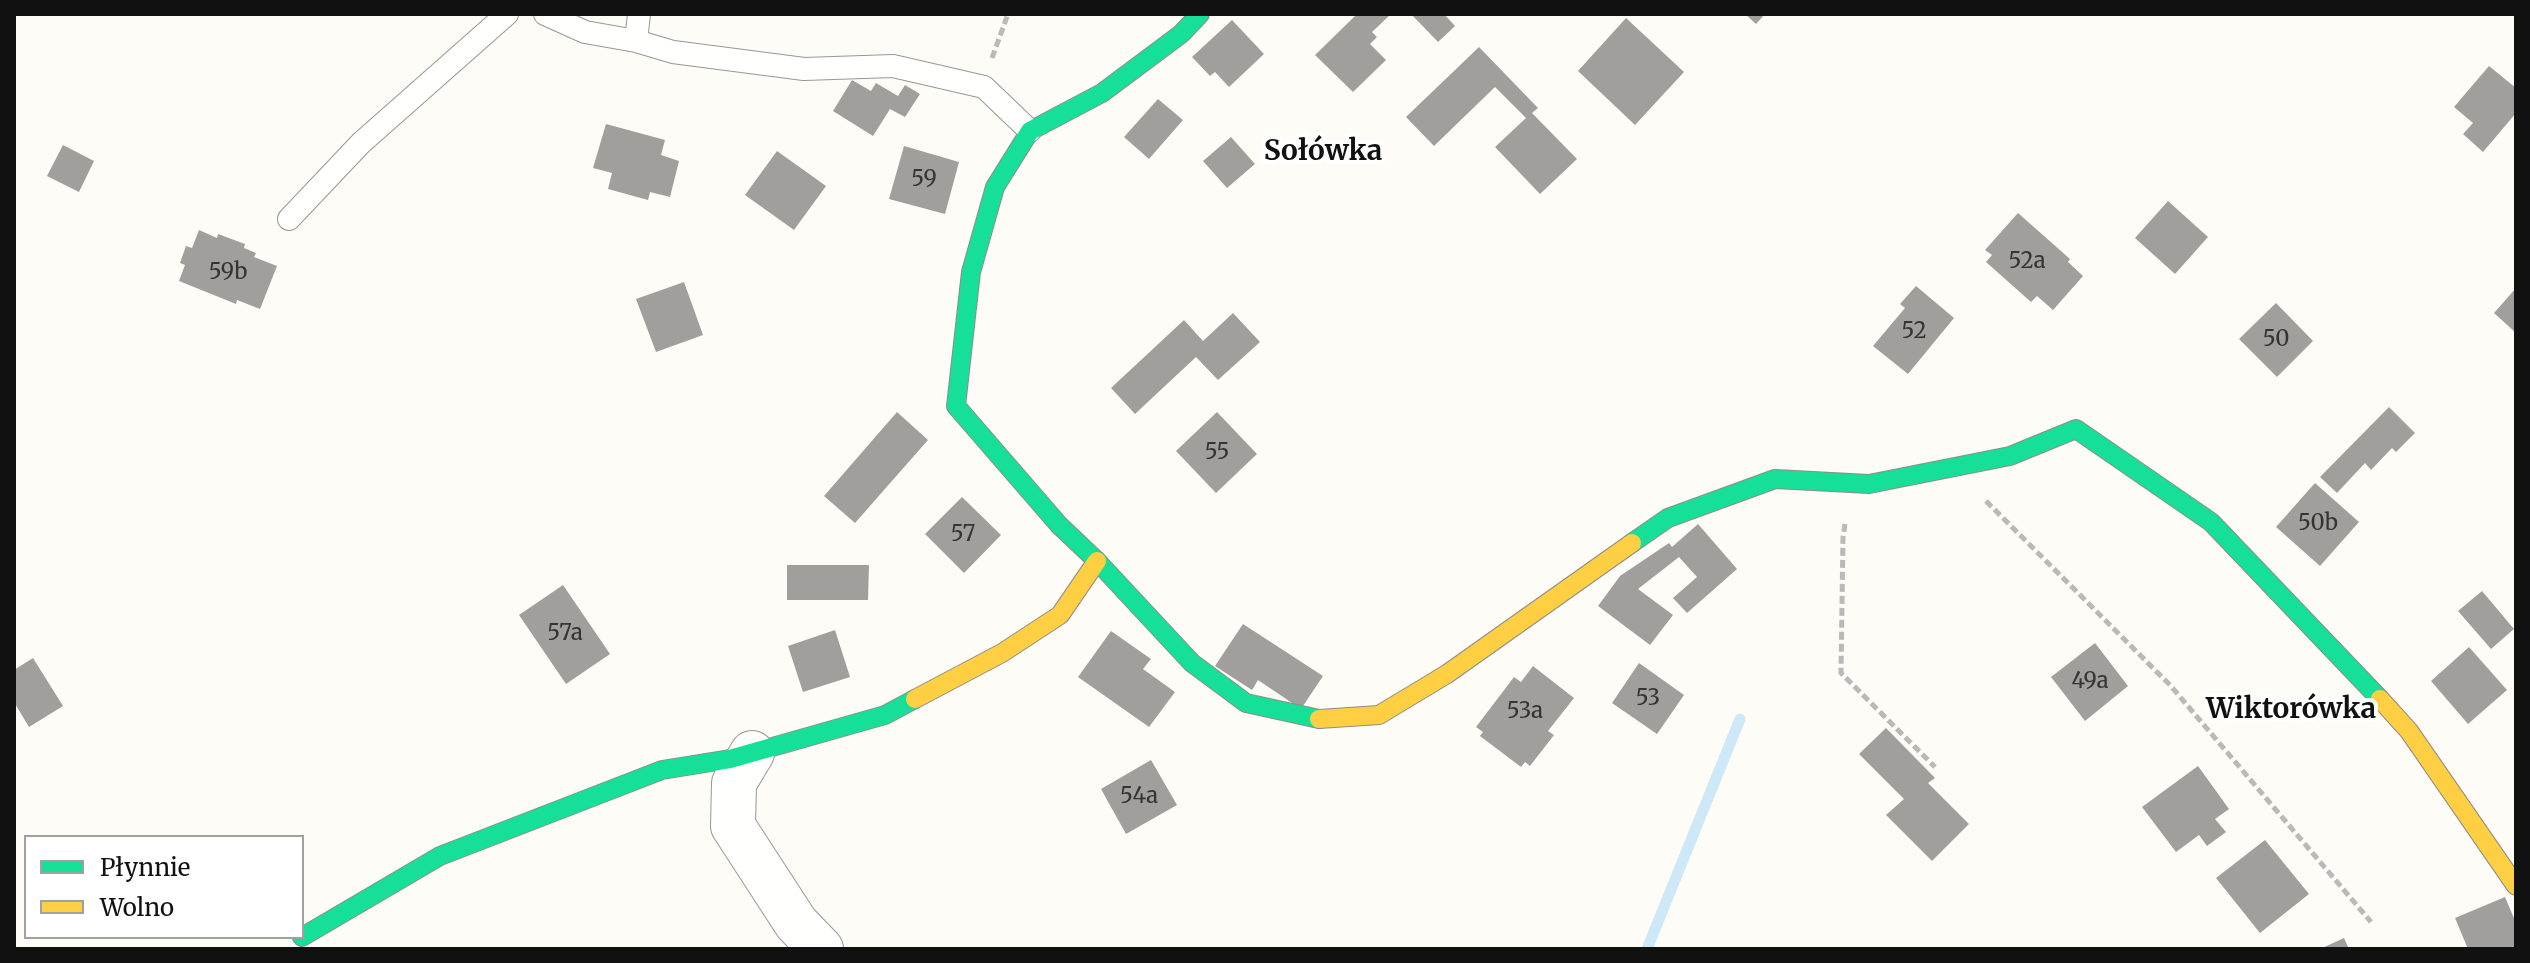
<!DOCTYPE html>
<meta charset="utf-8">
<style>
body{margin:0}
#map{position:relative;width:2530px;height:963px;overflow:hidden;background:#fdfcf7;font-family:Merriweather,serif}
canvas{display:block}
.frame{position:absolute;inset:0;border:16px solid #111;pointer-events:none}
.legend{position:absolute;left:24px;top:835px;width:280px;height:104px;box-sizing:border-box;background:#fff;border:2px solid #a0a0a0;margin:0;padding:10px 14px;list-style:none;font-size:24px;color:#111}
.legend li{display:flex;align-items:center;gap:16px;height:40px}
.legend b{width:40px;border:2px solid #a0a0a0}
</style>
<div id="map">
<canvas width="2530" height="963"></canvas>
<div class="frame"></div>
<ul class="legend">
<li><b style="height:10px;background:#16e098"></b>Płynnie</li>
<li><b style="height:10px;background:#ffcf43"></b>Wolno</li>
</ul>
</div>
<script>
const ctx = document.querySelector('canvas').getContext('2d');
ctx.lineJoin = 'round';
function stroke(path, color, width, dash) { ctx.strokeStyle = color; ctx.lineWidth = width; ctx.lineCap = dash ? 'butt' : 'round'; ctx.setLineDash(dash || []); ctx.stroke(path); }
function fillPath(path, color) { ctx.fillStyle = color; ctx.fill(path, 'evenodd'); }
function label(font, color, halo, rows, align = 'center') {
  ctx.font = font + ' Merriweather,serif'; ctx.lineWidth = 8; ctx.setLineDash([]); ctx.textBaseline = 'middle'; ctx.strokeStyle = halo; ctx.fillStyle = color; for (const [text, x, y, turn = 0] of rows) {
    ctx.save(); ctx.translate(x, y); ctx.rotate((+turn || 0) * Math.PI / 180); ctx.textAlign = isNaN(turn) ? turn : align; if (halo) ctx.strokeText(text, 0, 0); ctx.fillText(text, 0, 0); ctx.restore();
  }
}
stroke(new Path2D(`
 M1647,949L1740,719`), '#cde8f7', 11);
fillPath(new Path2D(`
 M1353,14H1391L1372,32L1377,37L1370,44L1386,60L1353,92L1315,55L1355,16Z
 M1411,14H1444L1455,26L1438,42Z
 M1745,14H1765L1756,24Z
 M1626,18L1684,72L1635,125L1578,71Z
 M1232,20L1264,54L1229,87L1215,72L1210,76L1192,57Z
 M1479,47L1538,108L1532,113L1577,159L1540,194L1495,147L1526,118L1495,87L1434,146L1406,117Z
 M2489,66L2516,88V113L2483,152L2463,134L2473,123L2454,107Z
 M852,80L871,91L876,83L898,96L905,85L920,94L905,117L890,109L873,136L833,111Z
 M1158,99L1183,120L1149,159L1124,137Z
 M606,124L665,140L661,155L679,161L670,197L650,192L648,200L608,189L612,173L593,168Z
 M1231,137L1255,164L1227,188L1203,161Z
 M63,145L94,161L79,192L47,176Z
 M904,146L959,162L945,214L889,199Z
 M777,151L826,186L794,230L745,195Z
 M2168,201L2208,237L2175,274L2135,238Z
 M2018,213L2070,259L2068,262L2083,276L2053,310L2037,296L2031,302L1986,262L1992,255L1985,250Z
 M199,230L217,238L218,234L245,244L244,248L256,253L254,257L277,266L260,309L237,300L236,304L179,281L185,265L180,263L186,246L192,248Z
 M684,282L703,335L656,352L636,299Z
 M1916,286L1954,318L1908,374L1873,346L1905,308L1900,304Z
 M2516,288V333L2494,313Z
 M2276,303L2313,341L2277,377L2239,339Z
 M1233,313L1260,342L1218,380L1196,357L1135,414L1111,388L1184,320L1203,341Z
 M2389,407L2415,433L2396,452L2392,448L2371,470L2365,463L2337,493L2320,477Z
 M897,412L928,440L855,523L824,496Z
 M1217,412L1257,454L1216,493L1176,451Z
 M2315,483L2359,522L2320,566L2276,527Z
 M962,497L1001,535L964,573L925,534Z
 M1698,524L1737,569L1687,613L1673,598L1697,577L1679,557L1638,589L1673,615L1650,645L1598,606L1620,576L1669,543L1672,547Z
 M787,565H869L868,600H787Z
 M563,585L610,654L566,684L519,615Z
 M2482,591L2514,629L2491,649L2458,611Z
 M1243,624L1323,676L1301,709L1258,680L1252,690L1215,666Z
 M835,630L850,677L803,692L788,646Z
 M1111,631L1151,659L1143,669L1175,692L1149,727L1078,677Z
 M2095,643L2128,686L2085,721L2051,677Z
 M2469,647L2507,690L2468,724L2431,681Z
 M33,658L63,706L29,727L14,702V670Z
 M1639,663L1684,695L1657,734L1612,703Z
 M1533,666L1574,698L1548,731L1554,735L1530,766L1525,762L1521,767L1480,736L1483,732L1476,727L1514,677L1521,682Z
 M1886,728L1935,778L1928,783L1969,824L1932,861L1886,815L1904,799L1859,754Z
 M1151,760L1177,805L1126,834L1101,789Z
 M2198,766L2229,809L2215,819L2226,832L2207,846L2199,835L2176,852L2142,807Z
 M2265,840L2309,894L2260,933L2216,878Z
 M2505,897L2516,923V949H2468L2455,918Z
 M2344,938L2349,949H2320Z`), '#a19f9c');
const lane = new Path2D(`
 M545,14L585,32L636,41L673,52L804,69L893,66L984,87L1030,131
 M636,41L639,14
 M289,219L361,143L507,14`);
const street = new Path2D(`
 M752,753L734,783L733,826L796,923L821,949`);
const fast = new Path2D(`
 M1200,14L1181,34L1102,93L1030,131L995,187L971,272L956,406L1059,525L1097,561L1192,663L1246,703L1319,719
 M1632,543L1668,518L1775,479L1869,484L2010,456L2076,429L2211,522L2380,699
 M302,937L440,856L662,770L730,759L885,715L915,699`);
const slow = new Path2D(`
 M915,699L1002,653L1060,615L1097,561
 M2380,699L2409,731L2516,886
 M1319,719L1379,715L1447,674L1632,543`);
stroke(lane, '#979795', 24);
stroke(street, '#979795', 46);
stroke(fast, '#8e8d8b', 20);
stroke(slow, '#8e8d8b', 20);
stroke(new Path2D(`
 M992,58L1008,14
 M1986,501L2170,685L2371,922
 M1845,524L1843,537L1841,673L1935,767`), '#b9b9b8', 5, [8, 4]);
stroke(lane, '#fffffe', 22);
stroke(street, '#fffffe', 44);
stroke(fast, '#16e098', 18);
stroke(slow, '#ffcf43', 18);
label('22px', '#353434', null, [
 ["59",924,180],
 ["52a",2027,262],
 ["59b",228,273],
 ["52",1914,332],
 ["50",2276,340],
 ["55",1217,453],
 ["50b",2318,524],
 ["57",963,535],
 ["57a",565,634],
 ["49a",2090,682],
 ["53",1648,699],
 ["53a",1525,712],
 ["54a",1139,797]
]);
label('bold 28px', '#111', '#fff', [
 ["Sołówka",1323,152],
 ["Wiktorówka",2291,710]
]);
</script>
